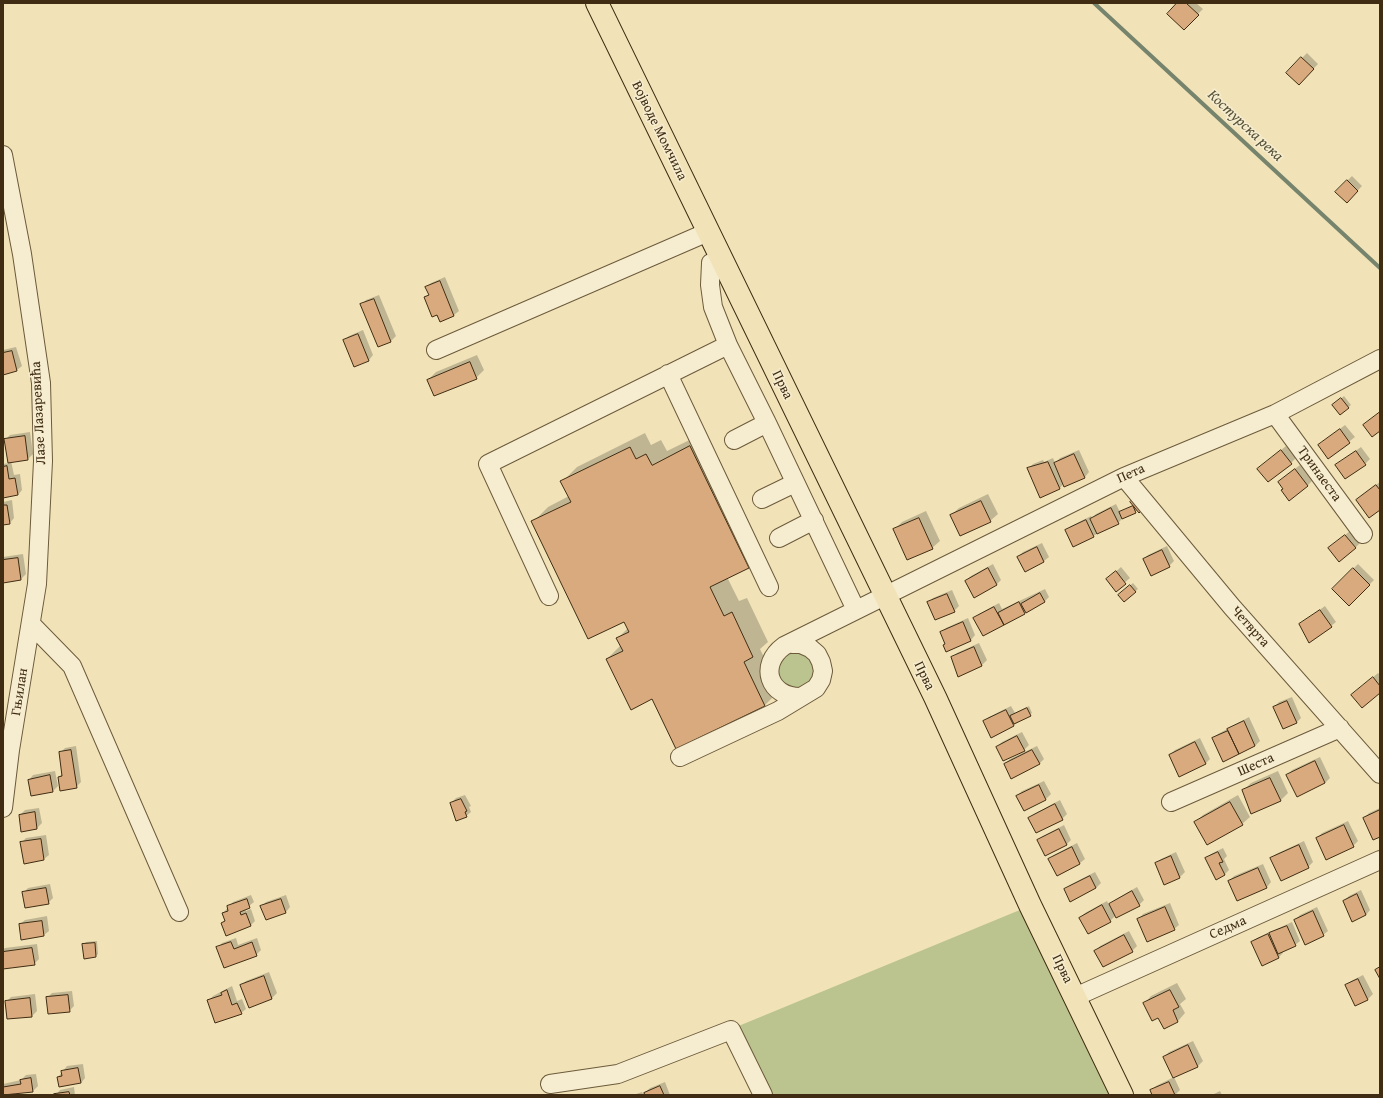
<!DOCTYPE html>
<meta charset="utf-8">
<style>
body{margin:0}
#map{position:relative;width:1383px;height:1098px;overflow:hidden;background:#f1e3b7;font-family:"Gentium Book Plus",serif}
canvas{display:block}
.frame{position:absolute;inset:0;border:4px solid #3f2c12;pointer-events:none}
</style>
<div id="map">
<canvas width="1383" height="1098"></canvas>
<div class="frame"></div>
</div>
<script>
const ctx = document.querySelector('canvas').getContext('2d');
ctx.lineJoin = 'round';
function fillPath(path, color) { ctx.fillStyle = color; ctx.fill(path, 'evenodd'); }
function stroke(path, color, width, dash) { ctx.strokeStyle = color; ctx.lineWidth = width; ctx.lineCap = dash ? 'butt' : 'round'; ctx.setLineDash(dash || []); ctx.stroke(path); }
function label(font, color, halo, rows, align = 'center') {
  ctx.font = font + ' "Gentium Book Plus",serif'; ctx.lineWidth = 3; ctx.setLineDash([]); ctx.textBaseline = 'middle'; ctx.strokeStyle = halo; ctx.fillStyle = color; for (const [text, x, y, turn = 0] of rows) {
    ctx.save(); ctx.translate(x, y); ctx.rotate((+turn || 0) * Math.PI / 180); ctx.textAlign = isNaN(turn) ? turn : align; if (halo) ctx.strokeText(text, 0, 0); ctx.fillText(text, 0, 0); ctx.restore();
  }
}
fillPath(new Path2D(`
 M793,652H799L810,657L816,675L805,689L782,685C777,670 773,658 793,652Z
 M1032,905L1126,1095H757L724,1032Z`), '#bbc38e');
fillPath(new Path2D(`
 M1179,3H1196L1203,9L1184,28Z
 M1307,53L1318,64L1299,84L1287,73Z
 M1352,176L1362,186L1347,202L1336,192Z
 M445,277L459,311L454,315L440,321L425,298L429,294L427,287L431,283Z
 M379,295L396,336L391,341L378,346L362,305L366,300Z
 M363,330L373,355L369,360L354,366L344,340L349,336Z
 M16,347L22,366L17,370L3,374V350Z
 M477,355L484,370L476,378L428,380L436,372Z
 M1344,396L1351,405L1340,414L1336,403Z
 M1345,425L1355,437L1328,458L1324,441Z
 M30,432L33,454L28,459L11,461L14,475L20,474L22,490L18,495L3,497V464L9,463L6,439L10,435Z
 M706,432L763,552L748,567L727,577L739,601L747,598L768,642L760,649L780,690L765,705L677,748L652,698L607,659L621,645L618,638L628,628L625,621L533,522L548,507L569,496L562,482L577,467L645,433L651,445L661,440L667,451Z
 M1286,446L1296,458L1291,463L1258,469Z
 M1361,447L1370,459L1365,464L1336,465Z
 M1079,450L1089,472L1085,477L1065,485L1064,483L1060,488L1040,496L1028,469L1033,464L1043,460L1044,462L1053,458L1055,463L1060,458Z
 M1300,465L1312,481L1307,486L1284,488V477Z
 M1380,482V509L1357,500L1362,495Z
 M988,494L998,514L990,521L951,515L959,508Z
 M12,500L14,518L10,523L3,524V502Z
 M1116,504L1120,512L1134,505L1138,510L1123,518L1118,523L1074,546L1067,531L1071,526L1091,516L1092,518L1096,514Z
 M926,511L940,541L932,548L895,529L902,522Z
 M1350,531L1360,543L1355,548L1334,544Z
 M1042,543L1049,557L1044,561L1025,571L1018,557L1023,552Z
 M1167,546L1174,561L1169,566L1144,559L1148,555Z
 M23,554L26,574L21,579L3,582V557Z
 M993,564L1001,580L997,584L966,581L971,576Z
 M1358,564L1374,580L1349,605L1333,589Z
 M1121,567L1130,578L1116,590L1112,575Z
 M1133,583L1138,589L1124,601L1121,593Z
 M1045,589L1049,597L1045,601L983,635L975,618L979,614L999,603L1002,609Z
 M952,590L959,606L954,611L929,603L933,598Z
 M1325,606L1336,622L1331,626L1300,624Z
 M968,618L975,635L971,640L946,643L942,632L946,628Z
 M979,643L987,660L982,665L959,675L953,658L957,653Z
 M1378,673L1380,675V692L1352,695Z
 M1292,697L1301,718L1296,723L1274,707L1279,702Z
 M1011,706L1015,713L1029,706L1032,713L1014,725L992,736L984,722L989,717Z
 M1249,717L1260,741L1255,746L1223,760L1213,738L1218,734Z
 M1022,732L1029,745L1024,750L997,747L1002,742Z
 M1200,738L1210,759L1205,764L1170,755L1175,750Z
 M76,746L81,782L76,787L59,777L63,773L60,753L65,748Z
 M1037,746L1044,759L1039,764H1005L1010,759Z
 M1320,757L1330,778L1325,783L1298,796L1288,775L1292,770Z
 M55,771L58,786L53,791L29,780L33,775Z
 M1278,771L1288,793L1280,801L1243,791L1251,783Z
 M1044,781L1051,794L1046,799L1024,810L1017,796L1022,791Z
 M465,795L471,806L469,807L471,812L466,816L451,803L456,798Z
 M1238,795L1250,817L1242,824L1208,844L1196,822L1203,815Z
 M1060,800L1067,814L1062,819L1029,818L1034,814Z
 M39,808L42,823L37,828L22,830L20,815L25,810Z
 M1380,808V836L1364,818L1369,813Z
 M1348,821L1358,841L1353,846L1317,838L1322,833Z
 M1064,825L1071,840L1067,844L1038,840L1043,836Z
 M46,835L49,855L44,859L24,863L21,843L26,838Z
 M1304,841L1313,862L1308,867L1272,858L1276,854Z
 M1077,843L1085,859L1080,863L1057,875L1049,860L1054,855Z
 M1223,848L1227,856L1224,859L1229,870L1224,875L1207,858L1211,854Z
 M1176,852L1185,872L1180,877L1165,883L1156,864L1161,859Z
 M1263,864L1271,882L1267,887L1237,900L1229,881L1234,876Z
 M1095,872L1101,883L1096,888L1071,901L1065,890L1070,885Z
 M50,884L53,898L48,903L23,893L28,888Z
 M1137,887L1144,900L1139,905L1116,915L1110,921L1088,933L1080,918L1085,913L1107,901L1109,905L1115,900Z
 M1361,890L1370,910L1366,915L1344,901L1349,896Z
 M251,895L254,902L245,909L246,911L251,909L255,921L250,926L222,923L226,919L223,913L233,902Z
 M286,895L290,907L286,912L266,919L261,907L266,902Z
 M1170,903L1179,925L1174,929L1139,919L1143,914Z
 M1317,907L1328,931L1323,935L1295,920L1300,915Z
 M47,916L49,931L44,935L22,939L20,924L25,920Z
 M1292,922L1300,941L1295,945L1282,951L1283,953L1278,958L1252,942L1257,938Z
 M1129,931L1137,946L1132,951H1096L1100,946Z
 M236,938L238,945L257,938L261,950L256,955L218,948L222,943Z
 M97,941L98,954L96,956L84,944L86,942Z
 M37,944L39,959L34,964L3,968V950L5,948Z
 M269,972L277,993L272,998L249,1006L241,985L246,981Z
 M1363,975L1373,994L1368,999L1355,1005L1346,986L1351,981Z
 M1177,983L1186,999L1180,1004L1185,1013L1178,1021L1165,1027L1159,1016L1144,1004L1151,996Z
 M232,986L237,1001L242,999L246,1009L241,1013L208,1001L213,996Z
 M72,991L74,1006L69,1011L47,998L52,993Z
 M35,994L37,1011L32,1016L6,1002L11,997Z
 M1193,1041L1203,1061L1198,1066L1174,1077L1164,1057L1169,1052Z
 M83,1064L85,1078L81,1083L58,1077L67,1066Z
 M36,1074L38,1086L33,1091L3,1095V1084L21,1080L26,1075Z
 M1174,1077L1180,1090L1175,1095H1153L1151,1091L1156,1086Z
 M665,1082L670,1095H633L642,1092L643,1094L650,1088Z
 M74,1087L75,1095H56L60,1090Z
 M1220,1091L1222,1095H1212Z`), '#0003');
stroke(new Path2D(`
 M1094,3L1380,268`), '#76846d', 4);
const building = new Path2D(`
 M1177,3H1186L1199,15L1184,30L1167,14Z
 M1301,57L1314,69L1299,85L1286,73Z
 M1347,180L1358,191L1347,203L1335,192Z
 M440,281L454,316L440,322L437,315L432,317L424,297L429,295L425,287Z
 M374,299L391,342L378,347L360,304Z
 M358,334L369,361L354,367L343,340Z
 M12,351L17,371L3,375V353Z
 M470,362L477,379L434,396L427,380Z
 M1341,398L1349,408L1340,415L1332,405Z
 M1380,412V431L1372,437L1363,425Z
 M1340,429L1350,443L1328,459L1318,445Z
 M25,436L28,460L8,463L4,439Z
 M690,446L749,568L710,587L724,616L732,612L753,657L744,662L765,706L676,749L652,699L631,710L606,659L623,651L616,638L629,632L624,622L588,639L531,521L571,502L560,481L630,447L636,459L646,454L652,465Z
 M1281,450L1292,464L1268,482L1257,469Z
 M1356,451L1366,465L1345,479L1335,465Z
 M1074,454L1085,478L1064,487L1054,463Z
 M1048,462L1060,489L1040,498L1027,468Z
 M7,466L9,479L15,478L18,495L3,498V467Z
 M1295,469L1308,486L1289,501L1281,490L1283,489L1278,482Z
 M1376,485L1380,490V510L1369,518L1356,500Z
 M1135,497L1144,508L1139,513L1130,502Z
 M981,501L991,522L960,536L950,515Z
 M3,505H7L10,524L3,525Z
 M1133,506L1136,513L1122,519L1119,512Z
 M1111,508L1119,524L1097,534L1090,519Z
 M919,518L933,549L907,560L893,529Z
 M1086,520L1094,537L1073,547L1065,530Z
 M1345,535L1356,548L1339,562L1328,548Z
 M1037,547L1044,562L1025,572L1017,557Z
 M1162,550L1170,567L1151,576L1143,559Z
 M18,558L21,580L3,583V560Z
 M988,568L997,585L974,598L965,581Z
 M1353,568L1370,585L1349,606L1332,589Z
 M1116,571L1126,584L1116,592L1106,579Z
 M1130,585L1136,592L1124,602L1118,595Z
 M1040,593L1045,602L1026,613L1021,604Z
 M947,594L955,612L935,620L927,602Z
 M1019,602L1025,614L1004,625L998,613Z
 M994,607L1004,625L983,636L973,618Z
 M1320,610L1332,627L1309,643L1299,624Z
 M963,622L971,641L946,652L943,645L945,644L940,632Z
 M974,647L982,666L958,677L951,657Z
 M1373,677L1380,686V693L1362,708L1351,695Z
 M1287,701L1297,723L1283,729L1273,707Z
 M1027,708L1031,716L1014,724L1010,716Z
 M1006,710L1014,726L991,738L983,721Z
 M1244,721L1255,746L1239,754L1227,729Z
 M1228,731L1239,754L1223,762L1212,738Z
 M1017,736L1025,751L1003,761L996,747Z
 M1195,742L1206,764L1179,777L1169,755Z
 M71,750L77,788L60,791L58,777L62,776L59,752Z
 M1032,750L1040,764L1011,779L1004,764Z
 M1315,761L1325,783L1297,797L1286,775Z
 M50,775L53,792L31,796L28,780Z
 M1270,778L1281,801L1251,814L1242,790Z
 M1039,785L1046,800L1024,811L1016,796Z
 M461,799L467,811L465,812L467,817L456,821L450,803Z
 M1230,802L1243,825L1207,845L1194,822Z
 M1055,804L1063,820L1036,833L1028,818Z
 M1380,810V837L1373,840L1363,818Z
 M35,812L37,829L21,832L19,815Z
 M1344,825L1354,847L1326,860L1316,838Z
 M1059,829L1067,845L1045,856L1037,840Z
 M41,839L44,860L24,864L20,842Z
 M1299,845L1309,868L1281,881L1270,858Z
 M1072,847L1080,864L1057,876L1048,859Z
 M1218,852L1223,862L1219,863L1225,875L1216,880L1205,858Z
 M1171,856L1180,878L1164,885L1155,863Z
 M1258,868L1267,888L1237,901L1228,881Z
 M1090,876L1096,888L1070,902L1064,889Z
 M46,888L49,904L25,908L22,892Z
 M1132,891L1140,906L1116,918L1109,904Z
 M1357,894L1366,915L1352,922L1343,901Z
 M247,899L250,908L240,912L241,915L246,913L251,926L226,936L221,923L225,921L222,913L228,911L227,906Z
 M281,899L286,913L266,920L260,906Z
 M1102,905L1111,922L1088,934L1079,918Z
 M1165,907L1175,930L1147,942L1137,919Z
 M1313,911L1324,936L1305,945L1294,920Z
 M42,921L44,936L21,940L19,924Z
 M1287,926L1296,946L1278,954L1269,933Z
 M1268,934L1279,958L1262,966L1251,942Z
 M1124,935L1133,952L1103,967L1094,951Z
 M231,942L234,949L252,942L257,956L224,968L216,947Z
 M95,943L96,957L84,959L82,944Z
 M32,948L35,965L3,969V952Z
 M1380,967V979L1375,970Z
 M264,976L272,999L249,1008L240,985Z
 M1358,979L1368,1000L1355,1006L1345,985Z
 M227,990L232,1005L237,1003L242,1014L215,1023L207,1000L222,995L221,993Z
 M1170,990L1179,1007L1173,1010L1178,1022L1164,1029L1158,1018L1152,1021L1143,1003Z
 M68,995L70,1012L48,1014L46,997Z
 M30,998L32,1017L7,1019L5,1001Z
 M1188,1045L1198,1067L1173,1078L1163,1057Z
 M78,1068L81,1083L59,1087L57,1077L62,1076L61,1071Z
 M31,1078L33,1092L3,1095V1087L21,1084L20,1080Z
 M1169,1082L1175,1095H1152L1150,1090Z
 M660,1086L664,1095H645L644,1093Z
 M69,1092L70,1095H55L54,1094Z`);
fillPath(building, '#daaa7f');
stroke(building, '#3f2c12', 1);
const minor = new Path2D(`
 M3,155L22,254L41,383L43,461L37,584L10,750L3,808
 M720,259L711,263L710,285L713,307L728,345L767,423L856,610
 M436,350L708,232
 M668,374L769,587
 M1275,414L1363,534
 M734,440L767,423
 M1124,477L1232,607L1380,774
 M762,499L795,483
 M779,538L814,520
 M549,596L488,464L728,345
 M31,624L72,666L179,912
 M800,697C769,697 758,665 784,646L1124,477L1275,414L1380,359
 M680,757L778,711L816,688L821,680L823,671L821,662L817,654L810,648L801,644H792
 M1171,802L1340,728
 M1075,997L1380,860
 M550,1084L618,1074L731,1030L763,1095`);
const major = new Path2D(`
 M597,3L935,697L1030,905L1122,1095`);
stroke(minor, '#6c5a3b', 20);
stroke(major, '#3f2c12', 24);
stroke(minor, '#f6edd0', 18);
stroke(major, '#f1e3b7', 22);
label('14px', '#3f2c12', '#f6edd0', [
 ["Војводе Момчила",659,131,64],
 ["Прва",782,385,64],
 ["Лазе Лазаревића",39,413,-93],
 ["Пета",1131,474,-24],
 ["Тринаеста",1319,474,54],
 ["Четврта",1250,627,48],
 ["Прва",924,676,64],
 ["Гњилан",20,692,-81],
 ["Шеста",1256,765,-24],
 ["Седма",1228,928,-24],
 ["Прва",1062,969,64]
]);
label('italic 15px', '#565138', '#f6edd0', [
 ["Костурска река",1245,126,43]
]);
</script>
